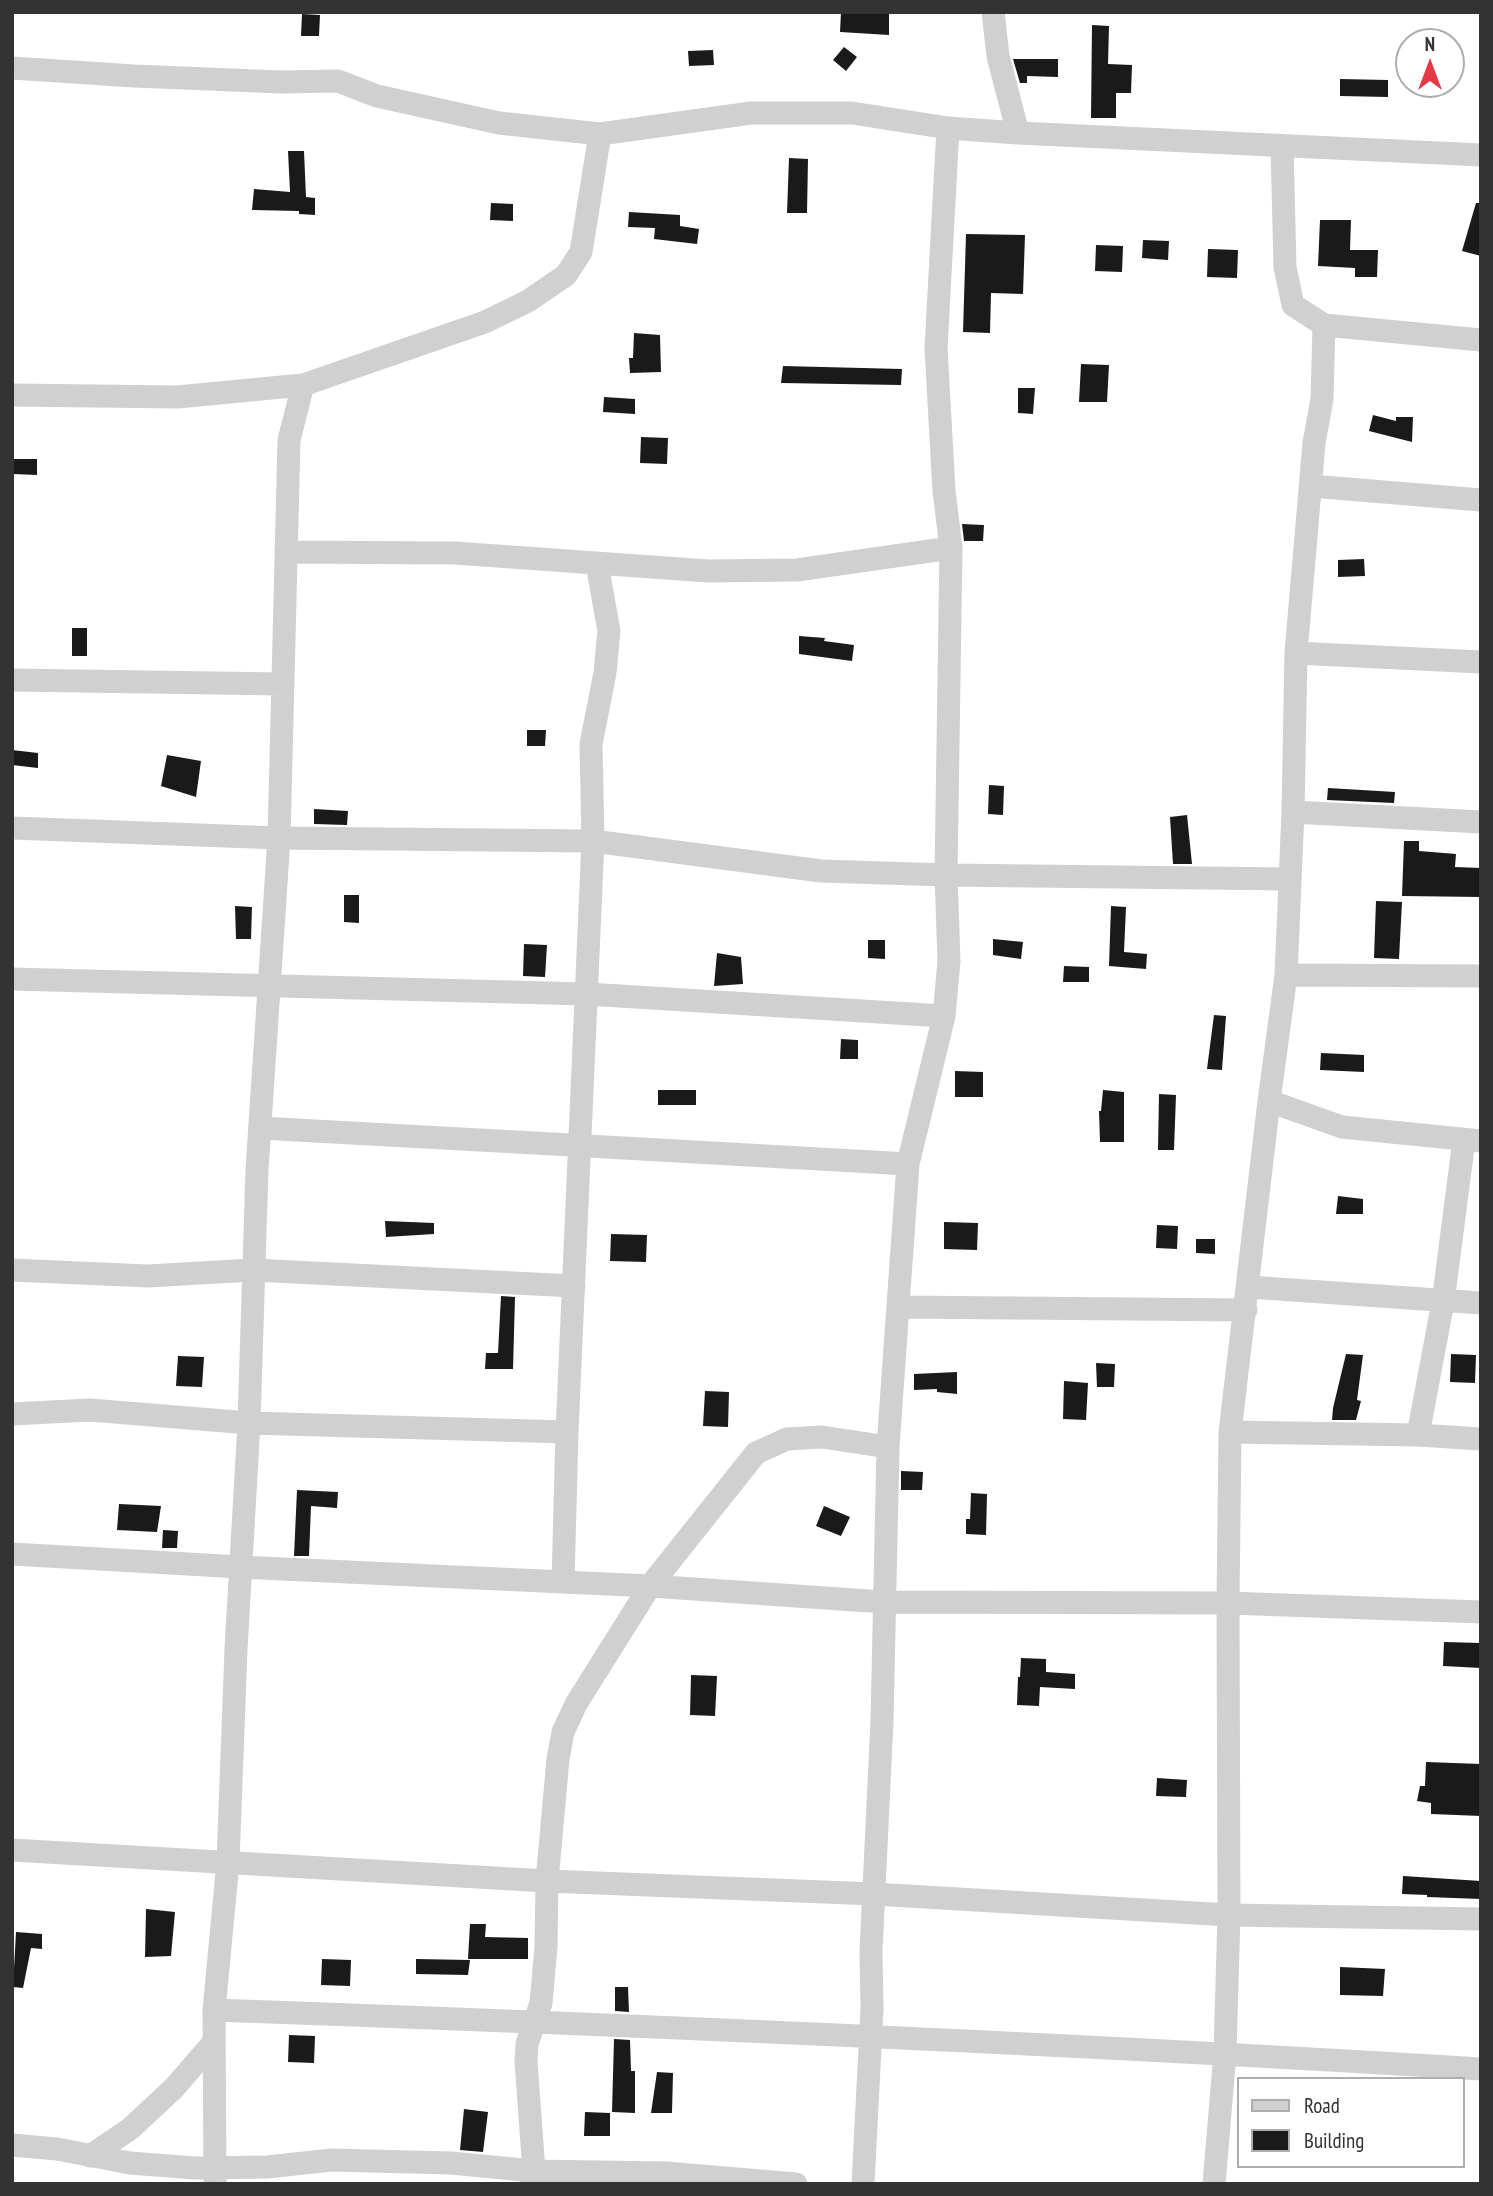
<!DOCTYPE html>
<style>
body{margin:0}
#map{position:relative;width:1493px;height:2196px;overflow:hidden;background:#fff;font-family:"PT Sans Narrow",sans-serif}
canvas{display:block}
.frame{position:absolute;inset:0;border:14px solid #333;pointer-events:none}
.legend{position:absolute;left:1237px;top:2077px;width:228px;height:91px;box-sizing:border-box;background:#fff;border:2px solid #adadad;margin:0;padding:9px 12px;list-style:none;font-size:21px;color:#333}
.legend li{display:flex;align-items:center;gap:14px;height:35px}
.legend b{width:35px;border:2px solid #adadad}
.north{position:absolute;left:1395px;top:28px;width:70px;height:70px;box-sizing:border-box;background:#fff;border:2px solid #adadad;border-radius:50%;rotate:0deg;font-size:19px;font-weight:700;line-height:28px;text-align:center;color:#333}
.north::after{content:'';display:block;margin:auto;width:24px;height:32px;background:#e63946;clip-path:polygon(50% 0,100% 100%,50% 72%,0 100%)}
</style>
<div id="map">
<canvas width="1493" height="2196"></canvas>
<div class="frame"></div>
<ul class="legend">
<li><b style="height:9px;background:#d0d0d0"></b>Road</li>
<li><b style="height:19px;background:#1a1a1a"></b>Building</li>
</ul>
<div class="north">N</div>
</div>
<script>
const ctx = document.querySelector('canvas').getContext('2d');
ctx.lineJoin = 'round';
function fillPath(path, color) { ctx.fillStyle = color; ctx.fill(path, 'evenodd'); }
function stroke(path, color, width, dash) { ctx.strokeStyle = color; ctx.lineWidth = width; ctx.lineCap = dash ? 'butt' : 'round'; ctx.setLineDash(dash || []); ctx.stroke(path); }
fillPath(new Path2D(`
 M841,12H889V35L840,32Z
 M302,14L320,15L319,36H301Z
 M1092,25L1109,26L1108,64L1132,65L1131,93H1116V118H1091Z
 M844,47L857,57L846,71L833,60Z
 M713,50L714,65L689,66L688,51Z
 M1013,59H1058V77L1027,76V83H1020Z
 M1340,79L1388,80V97L1340,96Z
 M288,151H304L306,197L315,198V215L299,214V211L252,210L254,189L290,192Z
 M789,158L808,159L807,213H787Z
 M491,203L513,204V221L490,220Z
 M1476,203H1481V256L1462,251Z
 M629,212L680,215V226L699,229L697,244L654,239L655,228L628,227Z
 M1320,220H1351L1350,250H1378L1377,277H1355V268L1318,266Z
 M966,234L1025,235L1023,294L991,293L990,333L963,332Z
 M1143,240L1169,241L1168,260L1142,258Z
 M1096,245L1123,246L1122,272L1095,271Z
 M1208,249L1238,250L1237,278L1207,277Z
 M634,333L660,335L661,372L630,373L629,358H633Z
 M1081,364L1109,365L1107,402H1079Z
 M783,366L902,369L901,385L781,383Z
 M1018,388H1035L1033,414L1018,413Z
 M604,397L635,399V414L603,412Z
 M1373,415L1396,421V417H1413L1412,442L1369,431Z
 M641,437L668,438L667,464L640,463Z
 M13,459H37V475L13,474Z
 M962,524L984,525L983,541H964Z
 M1364,559L1365,576L1338,577V560Z
 M72,628H87V656H72Z
 M799,636L825,638L824,641L854,645L852,661L799,654Z
 M527,730H546L545,746H527Z
 M12,750L38,753V768L12,765Z
 M167,755L201,761L196,797L161,786Z
 M989,785L1004,786L1003,815L988,814Z
 M1328,788L1395,792L1394,803L1327,800Z
 M314,809L348,811L347,825L314,824Z
 M1187,815L1192,864H1173L1170,817Z
 M1404,841H1419V851L1456,854L1455,867L1481,868V897L1402,896Z
 M344,895H359V923L344,922Z
 M1376,901L1402,902L1399,959L1374,958Z
 M235,906L252,907L251,939H236Z
 M1111,906L1126,907L1124,952L1147,954L1146,969L1109,966Z
 M993,939L1023,942L1021,959L993,955Z
 M868,940H885V959L868,958Z
 M524,944L547,945L545,977L523,976Z
 M717,953L741,957L743,984L714,986Z
 M1064,966L1089,967V982H1063Z
 M1214,1015L1226,1016L1222,1070L1207,1069Z
 M841,1039L858,1040V1059H840Z
 M1321,1053L1364,1055V1072L1320,1070Z
 M955,1071L983,1072V1097H955Z
 M658,1090H696V1105H658Z
 M1103,1090L1124,1092V1142H1100L1099,1111H1101Z
 M1159,1094L1176,1095L1174,1150H1158Z
 M1338,1196L1363,1199V1214H1336Z
 M385,1221L434,1223V1234L386,1237Z
 M944,1222L978,1223L977,1250L944,1249Z
 M1157,1225L1178,1226L1177,1249L1156,1248Z
 M611,1234L647,1235L646,1262L610,1261Z
 M1196,1239H1215V1254L1196,1253Z
 M501,1296L515,1297L513,1369H485L486,1353H498Z
 M1346,1354L1363,1355L1357,1400L1361,1401L1356,1420H1332L1333,1408Z
 M1451,1354L1476,1355L1475,1383L1450,1382Z
 M178,1356L204,1357L202,1387L176,1386Z
 M1096,1363L1115,1364L1114,1387H1097Z
 M957,1372V1394L937,1392V1389L914,1390V1374Z
 M1064,1381L1088,1383L1086,1420L1063,1419Z
 M705,1391L729,1392L728,1427L703,1426Z
 M901,1471L923,1472L922,1490H901Z
 M297,1490L338,1492L337,1508L311,1506L309,1556H294Z
 M971,1493L987,1494L986,1535L966,1534V1519H970Z
 M119,1504L161,1506L157,1532L117,1530Z
 M824,1506L850,1517L841,1536L816,1526Z
 M163,1530L178,1531L177,1548H162Z
 M1444,1642L1481,1643V1668L1443,1666Z
 M1021,1658L1046,1659V1672L1075,1674V1689L1040,1687L1039,1706L1017,1705L1018,1677H1020Z
 M691,1675L717,1676L715,1716L690,1715Z
 M1426,1762L1481,1764V1816L1431,1814V1803L1417,1801L1420,1786H1425Z
 M1157,1778L1187,1780L1186,1797L1156,1796Z
 M1403,1876L1481,1881V1899L1427,1897V1895L1402,1894Z
 M146,1909L175,1912L171,1956L145,1957Z
 M470,1924H486L485,1937L528,1938V1959H468Z
 M16,1932L42,1934V1949L31,1948L23,1988L13,1987Z
 M322,1959L351,1960L350,1986L321,1985Z
 M416,1959L470,1960L468,1975L416,1974Z
 M1340,1967L1385,1969L1383,1996L1340,1995Z
 M615,1987H628L629,2012L615,2011Z
 M289,2035L315,2036L314,2063L288,2062Z
 M614,2039L630,2040L631,2071H635V2113L612,2112Z
 M657,2072L673,2073L672,2113H651Z
 M464,2109L488,2112L483,2152L460,2150Z
 M585,2112L610,2113V2136H584Z`), '#1a1a1a');
stroke(new Path2D(`
 M993,12L998,56L1018,133
 M12,68L134,76L281,82L338,81L377,96L499,123L600,134L751,113H852L948,128L1018,133L1481,155
 M1282,146L1285,267L1293,305L1324,325L1481,340
 M12,395L177,397L303,385L485,322L528,301L566,275L581,252L600,134
 M1311,486L1481,500
 M286,552L455,553L708,571L797,570L951,548
 M1296,653L1481,662
 M12,680L283,684
 M1293,812L1481,822
 M12,828L279,838L593,841L821,871L946,875L1290,879
 M1286,975L1481,976
 M12,979L587,994L944,1016
 M1269,1101L1342,1127L1481,1141
 M260,1128C476,1141 692,1150 908,1164
 M12,1270L148,1276L253,1270L574,1286
 M1249,1287L1481,1303
 M898,1307L1246,1310
 M12,1414L90,1410L249,1423L567,1432
 M1230,1432L1418,1435L1481,1439
 M1418,1435L1443,1302L1464,1140
 M12,1554L240,1567L650,1586L884,1602L1228,1603L1481,1612
 M563,1582L567,1432L593,841L591,744L605,673L609,631L597,564
 M12,1850L547,1881L874,1894L1229,1915L1481,1919
 M214,2010C636,2025 1059,2043 1481,2069
 M12,2145L57,2149L130,2163L195,2168L267,2167L332,2160L451,2163L534,2171L666,2173L796,2184
 M90,2156L130,2129L174,2088L213,2043
 M215,2184L214,2010L228,1862L236,1649L249,1423L257,1169L279,838L289,440L303,385
 M531,2184L534,2171L526,2062L527,2044L541,2003L546,1947L547,1881L558,1759L563,1732L576,1704L650,1586L756,1453L787,1439L822,1437L888,1447
 M863,2184L872,2009L871,1951L882,1721L888,1447L908,1164L944,1016L949,961L946,875L951,548L944,491L936,348L948,128
 M1214,2184L1225,2053L1229,1915L1228,1603L1230,1432L1269,1101L1286,975L1293,812L1296,653L1314,443L1322,399L1324,325`), '#d0d0d0', 23);
</script>
